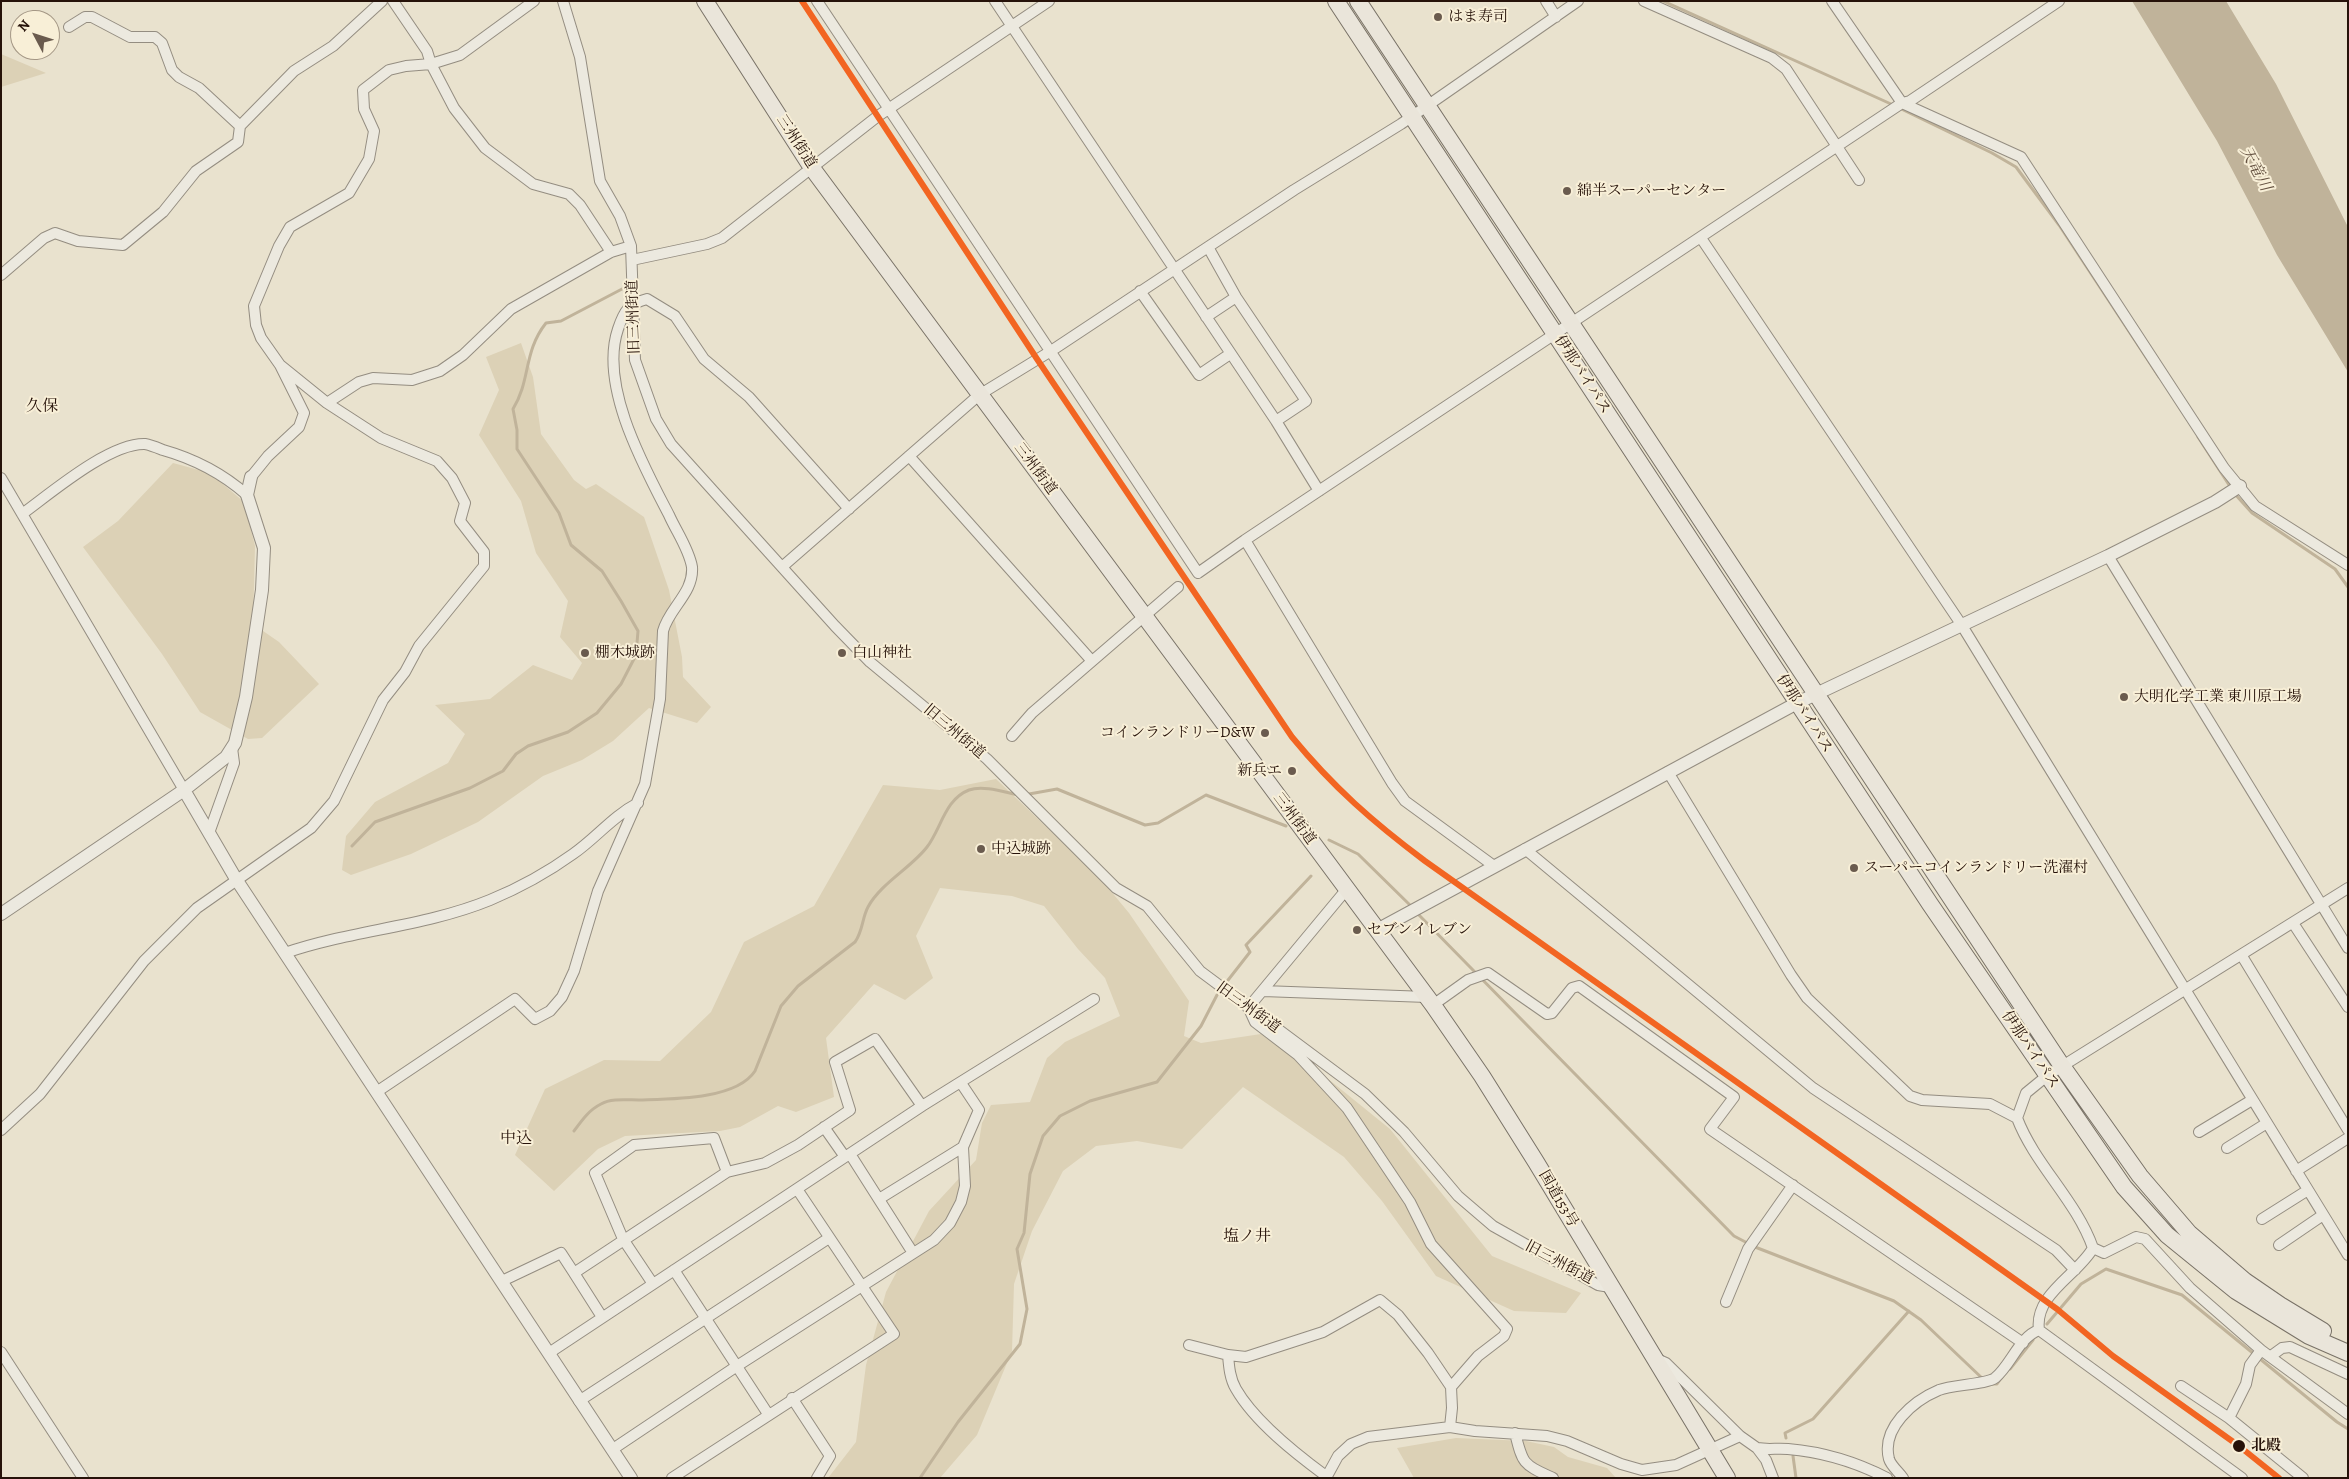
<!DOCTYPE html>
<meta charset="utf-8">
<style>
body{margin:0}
#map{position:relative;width:2349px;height:1479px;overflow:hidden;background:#e9e2ce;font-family:Alegreya,serif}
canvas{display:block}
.frame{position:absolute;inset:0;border:2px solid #261209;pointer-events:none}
.north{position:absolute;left:10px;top:10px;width:50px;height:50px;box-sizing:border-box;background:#f8efd7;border:1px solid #a49785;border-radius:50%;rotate:310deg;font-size:14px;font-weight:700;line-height:20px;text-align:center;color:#261209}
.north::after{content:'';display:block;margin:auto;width:18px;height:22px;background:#6a5b4e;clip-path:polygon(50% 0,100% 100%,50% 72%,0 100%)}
</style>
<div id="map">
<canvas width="2349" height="1479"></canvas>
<div class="frame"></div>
<div class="north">N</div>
</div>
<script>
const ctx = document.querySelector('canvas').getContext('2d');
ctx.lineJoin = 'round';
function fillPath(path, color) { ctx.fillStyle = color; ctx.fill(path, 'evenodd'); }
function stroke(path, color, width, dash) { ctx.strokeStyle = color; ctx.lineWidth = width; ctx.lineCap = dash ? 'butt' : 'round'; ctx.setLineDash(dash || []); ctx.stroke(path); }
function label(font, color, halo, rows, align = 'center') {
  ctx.font = font + ' Alegreya,"Noto Serif JP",serif'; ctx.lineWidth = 4; ctx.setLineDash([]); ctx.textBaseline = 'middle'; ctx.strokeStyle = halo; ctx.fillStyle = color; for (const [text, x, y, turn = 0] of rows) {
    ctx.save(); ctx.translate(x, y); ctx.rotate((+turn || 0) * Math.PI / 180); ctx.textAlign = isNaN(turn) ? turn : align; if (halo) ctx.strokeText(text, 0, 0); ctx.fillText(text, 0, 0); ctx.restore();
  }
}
fillPath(new Path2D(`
 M1,54L46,73L1,87Z
 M521,343L533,377L541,434L574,480L586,489L596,484L644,517L669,590L682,657L683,677L711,707L697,723L649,708L613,741L582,760L543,776L478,822L411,854L351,875L342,870L346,836L375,802L448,763L465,734L435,705L490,699L533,665L572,680L582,663L560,637L568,601L536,553L521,501L479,435L499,390L486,357Z
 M173,463L210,473L244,502L255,546L253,624L279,642L319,684L262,738L248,739L200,712L162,654L83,547L118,521Z
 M996,779L1100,878L1129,913L1189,1001L1184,1036L1201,1043L1261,1034L1327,1078L1390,1129L1492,1256L1581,1293L1566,1313L1514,1311L1436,1276L1382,1201L1344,1157L1243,1087L1182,1149L1137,1141L1096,1146L1063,1171L1032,1231L1014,1284L1012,1351L977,1435L940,1478H828L856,1442L866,1365L886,1292L929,1211L976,1160L982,1123L991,1105L1030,1102L1047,1058L1065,1042L1120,1016L1105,978L1078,949L1044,906L1012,896L940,888L916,936L933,978L905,1000L874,984L826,1038L834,1097L796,1112L778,1106L740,1127L720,1131L625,1136L598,1149L554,1191L515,1155L545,1089L604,1060L660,1061L711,1012L744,942L814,906L883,785L940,790Z
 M1456,1438L1526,1441L1554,1447L1568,1457L1607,1468L1616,1478H1414L1397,1448Z`), '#dcd1b6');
fillPath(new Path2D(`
 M2132,1H2226L2276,84L2348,227V372L2277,255L2217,141Z`), '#c0b39a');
stroke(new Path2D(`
 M1663,1L1891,104L1992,153L2016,167L2059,225L2159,377
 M2198,437L2231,488
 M2234,493L2252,513L2335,569L2348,587
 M1029,794L1057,789L1145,825L1158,823L1206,795L1286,826
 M1329,840L1358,854L1413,908
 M352,846L375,822L470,788L503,771L516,754L528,746L568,732L597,713L621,684L636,655L638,631L621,601L602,571L571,545L559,513L517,449V430L513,409C531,380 523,352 546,323L561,321L622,289
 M1417,913L1734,1236L1755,1247L1894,1301L1921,1320L1983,1379
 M1225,984L1250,952L1246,945L1311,876
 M574,1131C582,1120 589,1110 601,1104C611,1098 627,1100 639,1100C671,1099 736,1100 755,1071L781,1006L798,986L855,942C863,931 862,918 868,907C880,884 912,867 927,847C941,829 945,799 969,790C983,785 1004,792 1018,795
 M2047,1324L2081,1284L2106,1269L2182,1295L2337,1422L2348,1429
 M2010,1369L2033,1340
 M1992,1384H1997L2002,1377
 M1786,1438L1785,1433L1813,1419L1909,1311
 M1793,1456L1796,1478
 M920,1478L958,1422L1020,1344L1027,1309L1017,1249L1024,1233L1030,1174L1043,1136L1060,1116L1090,1101L1157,1082L1201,1026L1217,995`), '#c0b39a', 3);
const minor = new Path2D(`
 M393,1L427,51L431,64L454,108L485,148L533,184L569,194L580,205L611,252
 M563,1L580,57L600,181L620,216L631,246L635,360L656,419L671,444L835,626L870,662L987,759L1116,888L1147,906L1200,971L1365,1094L1404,1132L1458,1196L1493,1226L1598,1285L1610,1287
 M817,1L1198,573L1245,540
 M995,1L1276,421L1319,491
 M1546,1L1556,17
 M1644,1L1772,58L1786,69L1859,180
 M1832,1L1902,103L2021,157L2224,468L2255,506L2348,565
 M69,27L85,17H92L130,37H155L162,43L172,70L179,77L199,88L240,126
 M1701,238L1961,624L2348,1255
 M1208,247L1236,297L1306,401L1276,421
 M632,260L707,244L722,238L878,116L1049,1
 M1,275L44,238L55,233L78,241L123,245L163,212L196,171L238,142L240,126L294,71L333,46L382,1
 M1140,291L1199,375L1230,354
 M1206,317L1236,297
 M327,403L359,382L373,378L412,380L440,371L463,355L511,309L611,252L631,246
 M909,456L1091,660
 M251,477L268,456L299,427L304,413L280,365L261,338L256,325L254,306L279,246L290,227L349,193L369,159L374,131L364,109L363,90L389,70L406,66L431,64L460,55L534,1
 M1,478L184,790
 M22,514C51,493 109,443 145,444C151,445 158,448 163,450C195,459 222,473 247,495
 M2108,556L2348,948
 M782,567L979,395L1051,351L1294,190L1401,124L1578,1
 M1012,736L1032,713L1178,587
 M1668,772L1791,975L1807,998L1910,1096L1922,1100L1990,1104L2017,1118
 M209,833L234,763L232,748
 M1525,849L1813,1088L2056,1250L2075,1270
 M1494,866L1405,801L1392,783L1245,540L1902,103L1910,101L2059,1
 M2348,888L2048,1075L2026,1093L2017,1118C2035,1165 2076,1200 2093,1248L2104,1253L2136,1237L2145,1239L2190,1288L2261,1350L2348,1414
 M2293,923L2348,1007
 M285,953C352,930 424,927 490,900C519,888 548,872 573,854C596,838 613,816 638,803
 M2242,956L2348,1130
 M1263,991L1427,997
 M1433,1005L1468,980L1488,973L1547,1014L1552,1013L1572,988L1579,986L1734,1097L1710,1129L2023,1343
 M1248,1008L1346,890
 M1250,1011L1255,1022L1298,1055L1347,1108L1410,1202L1431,1244L1507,1329L1504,1336L1478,1356L1451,1387
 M378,1091L515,999L535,1019L550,1011L562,997L574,971L598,891L645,784L660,699L663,631C669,608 694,593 692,567C689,549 676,531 669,515C643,465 599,385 618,329C624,311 628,304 647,299L675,316L704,359L749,397L849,509
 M824,1127L845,1157
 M1,1130L40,1094L144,961L197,908L311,828L334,801L383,700L405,672L419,646L484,566V552L460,521L465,503L452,478L437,461L381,438L327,403L280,365
 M2199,1132L2252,1100
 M2227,1148L2267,1123
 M850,1154L913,1253
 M2296,1171L2348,1138
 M879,1199L963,1147
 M2262,1219L2308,1190
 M2279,1245L2323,1215
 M674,1270L768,1414
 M574,1273L602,1317
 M502,1281L561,1253L574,1273L727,1172
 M653,1284L623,1239L595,1173L634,1145L714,1138L727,1172L765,1163L798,1145L850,1110L835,1062L875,1039L922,1106
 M1726,1302L1748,1249L1793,1185
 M2039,1330L2242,1478
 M1189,1345L1228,1355L1246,1357L1323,1332L1380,1300L1398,1315L1428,1353L1451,1387L1452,1408L1450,1427
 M1,1352L83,1478
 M549,1353L922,1106L1094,999
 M1228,1355C1229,1367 1230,1379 1236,1389C1255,1422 1296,1454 1326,1476
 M2271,1356L2282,1348L2290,1347L2348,1374
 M1657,1359L1666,1363L1740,1436L1757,1448L1766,1460L1773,1478
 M2181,1386L2229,1418L2303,1478
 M792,1398L830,1456L817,1478
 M579,1401L829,1238
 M2229,1418L2246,1384L2250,1365L2261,1350
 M1515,1433C1523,1465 1523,1464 1553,1478
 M1757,1448C1768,1450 1777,1448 1788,1449C1823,1452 1856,1462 1887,1478
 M613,1449L737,1366L934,1240L950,1223L961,1202L965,1186L963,1147L979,1110L961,1083
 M672,1478L894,1334L797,1189
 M1326,1478L1338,1456L1351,1444L1368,1437L1450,1427L1475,1431L1547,1436L1567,1441L1621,1464L1642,1470L1676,1465L1740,1436
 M1903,1478C1899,1472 1891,1466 1889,1459C1881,1428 1913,1401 1939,1390C1952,1385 1987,1384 1995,1378C2011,1365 2019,1337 2039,1330C2034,1294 2078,1275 2093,1248`);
const tertiary = new Path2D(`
 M184,790L236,879L631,1478
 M1,914L184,790L226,757L235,743L246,697L262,590L264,548L247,495L251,477
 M1377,930L1797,703L2108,556L2215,502L2240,486`);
const trunk = new Path2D(`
 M705,1L812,168L1433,1005L1482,1076L1536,1162L1727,1478
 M1336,1L1930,904L2124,1187L2167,1235L2236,1291L2309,1336L2348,1353
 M1358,1L2062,1066L2140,1176L2189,1233L2245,1281L2280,1305L2323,1331`);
stroke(minor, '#948d81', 12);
stroke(tertiary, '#948d81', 14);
stroke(trunk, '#797267', 18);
stroke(minor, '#ece9df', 10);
stroke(tertiary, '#ece9df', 12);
stroke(trunk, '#eae5da', 16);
stroke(new Path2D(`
 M802,1L1037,359L1292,737C1333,787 1373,822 1425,861L2057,1309L2113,1356L2239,1446L2279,1478`), '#f26522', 6);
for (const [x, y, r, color] of [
 [1438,17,5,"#6a5b4e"],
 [1567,191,5,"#6a5b4e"],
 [585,653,5,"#6a5b4e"],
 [842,653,5,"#6a5b4e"],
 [2124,697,5,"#6a5b4e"],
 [1265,733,5,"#6a5b4e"],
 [1292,771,5,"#6a5b4e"],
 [981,849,5,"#6a5b4e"],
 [1854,868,5,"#6a5b4e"],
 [1357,930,5,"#6a5b4e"],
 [2239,1446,7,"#261209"]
]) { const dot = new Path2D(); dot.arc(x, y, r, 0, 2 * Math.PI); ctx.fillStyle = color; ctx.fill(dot); stroke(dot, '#f8efd7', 2); }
label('15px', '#261209', '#f8efd7', [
 ["はま寿司",1448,17],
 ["綿半スーパーセンター",1577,191],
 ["棚木城跡",595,653],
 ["白山神社",852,653],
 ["大明化学工業 東川原工場",2134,697],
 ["コインランドリーD&W",1255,733,"right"],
 ["新兵エ",1282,771,"right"],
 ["中込城跡",991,849],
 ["スーパーコインランドリー洗濯村",1864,868],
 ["セブンイレブン",1367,930]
], 'left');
label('15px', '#261209', '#f8efd7', [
 ["三州街道",796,142,57],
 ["旧三州街道",634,317,-92],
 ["伊那バイパス",1582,375,57],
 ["三州街道",1035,469,53],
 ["伊那バイパス",1804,714,57],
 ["旧三州街道",954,732,40],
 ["三州街道",1294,819,53],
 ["旧三州街道",1248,1008,36],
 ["伊那バイパス",2030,1050,56],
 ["国道153号",1558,1199,60],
 ["旧三州街道",1559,1263,28]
]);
label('bold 15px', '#261209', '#f8efd7', [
 ["北殿",2251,1446]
], 'left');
label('italic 16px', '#645140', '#f8efd7', [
 ["天竜川",2255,169,62]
]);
label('16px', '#261209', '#f8efd7', [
 ["久保",42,407],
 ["中込",516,1139],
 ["塩ノ井",1247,1237]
]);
</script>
